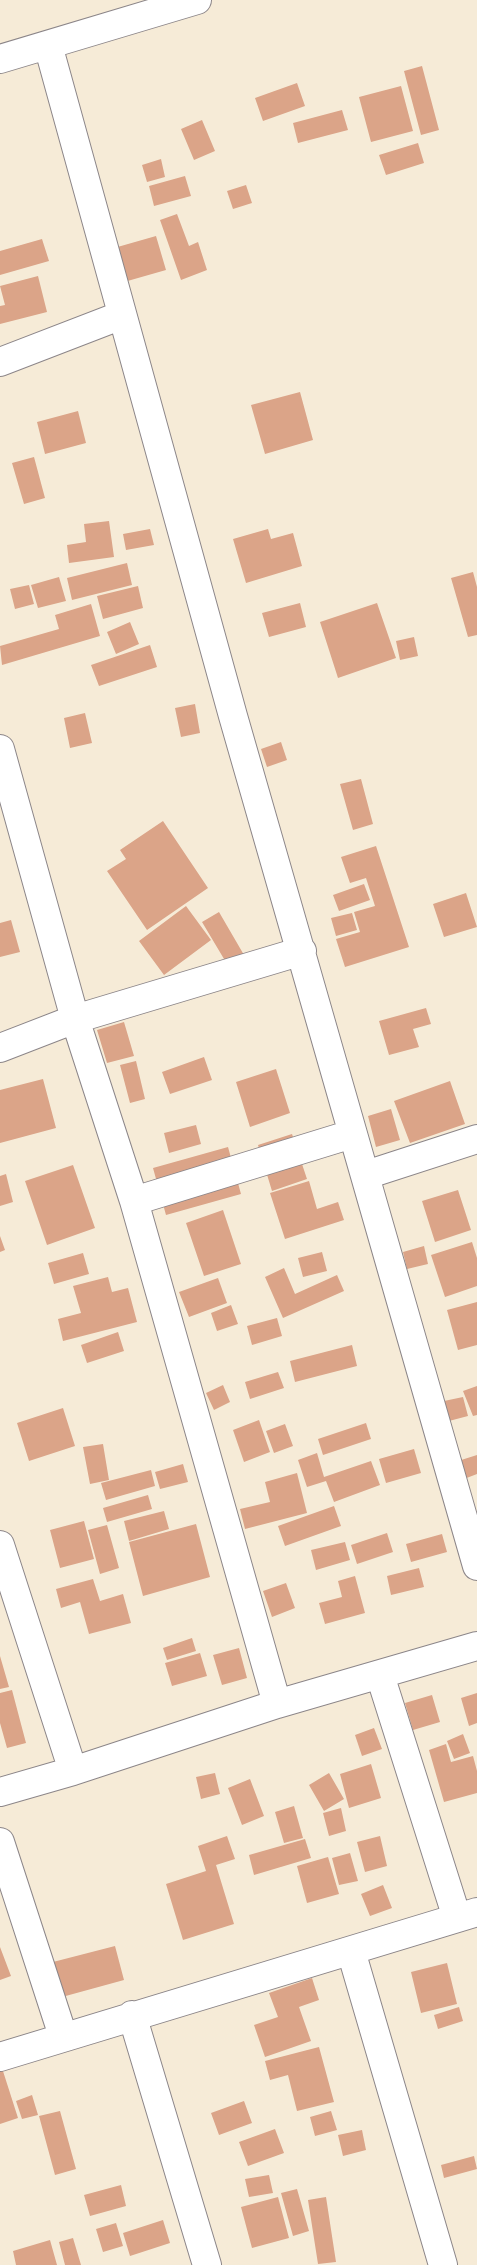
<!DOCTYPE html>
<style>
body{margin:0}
canvas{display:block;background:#f6ebd7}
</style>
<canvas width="477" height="2265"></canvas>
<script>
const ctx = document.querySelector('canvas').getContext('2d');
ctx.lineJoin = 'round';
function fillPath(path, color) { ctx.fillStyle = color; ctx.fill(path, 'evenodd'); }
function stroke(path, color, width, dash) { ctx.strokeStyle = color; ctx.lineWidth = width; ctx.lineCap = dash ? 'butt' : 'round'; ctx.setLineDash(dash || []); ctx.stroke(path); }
fillPath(new Path2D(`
 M422,66L439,130L421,135L404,71Z
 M297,83L305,106L263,121L255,98Z
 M401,86L413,131L371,142L359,97Z
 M342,110L348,130L298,143L293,123Z
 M202,120L215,151L194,160L181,129Z
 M418,143L424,163L386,175L379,155Z
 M161,159L165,177L147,182L142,165Z
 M185,176L191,196L154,206L149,186Z
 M246,185L252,203L233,209L227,191Z
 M177,214L189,246L198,242L207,270L181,280L160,220Z
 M156,236L166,270L124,282L114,248Z
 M42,239L49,261L0,275V251Z
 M38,276L47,312L0,324V306L5,305L0,286Z
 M300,392L313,440L265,454L251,405Z
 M78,411L86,443L45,454L37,422Z
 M34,457L45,498L24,504L12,463Z
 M109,521L114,557L69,563L67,545L86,542L84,524Z
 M150,529L154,545L126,550L123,534Z
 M268,529L271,539L293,533L302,566L246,583L233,539Z
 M127,563L132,585L72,600L67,578Z
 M473,572L477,587V635L468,637L451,578Z
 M59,577L66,601L38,608L31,585Z
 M29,585L34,604L15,609L10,589Z
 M138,586L143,608L103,619L97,596Z
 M300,603L306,627L269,637L262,613Z
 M377,603L396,658L338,678L320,622Z
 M91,604L100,636L2,665L0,646L59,629L55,615Z
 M130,622L139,644L116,654L107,632Z
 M414,637L418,656L400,660L396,641Z
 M150,645L157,667L99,686L91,665Z
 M195,704L200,733L181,737L175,708Z
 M85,713L92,743L70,748L64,718Z
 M281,742L287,760L267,767L261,749Z
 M361,779L373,824L353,830L340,784Z
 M163,821L208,888L147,930L107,871L126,859L120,850Z
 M376,846L409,947L345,967L336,939L360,932L354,912L375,906L366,878L350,883L341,857Z
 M364,884L370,900L339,911L333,895Z
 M466,893L477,927L444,937L433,904Z
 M186,906L211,940L164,975L139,941Z
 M219,912L244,955L227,964L202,922Z
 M352,913L357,930L336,936L331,918Z
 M11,920L20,952L0,957V923Z
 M426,1008L431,1024L413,1029L419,1047L389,1055L379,1021Z
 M124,1022L134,1056L107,1063L97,1030Z
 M204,1057L212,1080L170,1094L162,1072Z
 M136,1061L145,1099L130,1103L120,1065Z
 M276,1069L290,1113L250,1127L236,1082Z
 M43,1079L56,1128L0,1143V1090Z
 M450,1081L465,1124L410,1143L394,1101Z
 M391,1109L400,1140L376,1147L368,1116Z
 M196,1125L201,1144L169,1153L164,1133Z
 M292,1134L307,1179L272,1191L258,1145Z
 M228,1147L241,1194L166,1215L153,1168Z
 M73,1165L95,1228L47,1245L25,1181Z
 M6,1174L13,1202L0,1206V1176Z
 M309,1181L317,1209L338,1202L344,1220L285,1239L270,1193Z
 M458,1190L471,1230L435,1242L422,1201Z
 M223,1210L241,1264L204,1276L186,1223Z
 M0,1236L5,1250L0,1252Z
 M472,1242L477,1258V1286L445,1297L431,1255Z
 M424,1246L428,1264L407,1269L403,1252Z
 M322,1252L327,1271L303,1277L298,1258Z
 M83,1253L89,1274L54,1284L48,1263Z
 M284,1268L295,1294L337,1275L344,1291L283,1318L265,1277Z
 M108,1277L112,1292L128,1288L137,1322L63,1341L58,1319L81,1313L73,1286Z
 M218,1278L227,1303L189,1317L179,1292Z
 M477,1302V1345L458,1350L447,1310Z
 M231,1305L238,1324L217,1331L211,1313Z
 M277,1318L282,1336L252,1345L247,1326Z
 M118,1332L124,1351L87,1363L81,1345Z
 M352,1345L357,1366L295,1382L290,1361Z
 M278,1372L284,1388L250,1399L245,1382Z
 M223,1385L230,1402L214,1410L206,1393Z
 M477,1386V1415L473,1416L463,1391Z
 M463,1397L468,1416L449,1421L444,1401Z
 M63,1408L75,1446L29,1461L17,1423Z
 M259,1420L270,1452L244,1462L233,1430Z
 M366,1423L371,1439L323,1455L318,1439Z
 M285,1424L293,1446L274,1453L266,1431Z
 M103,1444L109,1480L90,1484L83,1447Z
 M414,1449L421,1473L386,1483L379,1459Z
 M317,1453L324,1477L371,1461L380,1485L334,1502L326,1481L307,1487L298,1460Z
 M477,1455V1474L464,1479L458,1461Z
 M183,1464L188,1482L160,1489L155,1472Z
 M151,1470L155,1486L106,1500L101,1483Z
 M297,1473L307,1513L245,1529L240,1509L270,1502L265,1482Z
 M148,1495L152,1509L107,1522L103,1508Z
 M334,1506L341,1526L285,1546L278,1526Z
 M164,1511L169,1529L129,1541L124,1521Z
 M84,1521L94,1559L60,1568L50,1530Z
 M196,1524L210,1577L143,1596L129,1542Z
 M107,1525L119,1568L100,1574L88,1530Z
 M387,1533L393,1552L357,1564L351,1545Z
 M442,1534L447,1552L411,1562L406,1544Z
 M345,1542L350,1560L316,1570L311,1550Z
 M419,1568L424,1587L391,1595L387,1576Z
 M355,1576L365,1613L325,1624L319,1603L342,1597L338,1581Z
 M93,1579L100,1601L123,1594L131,1623L89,1634L80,1602L61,1608L56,1589Z
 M286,1583L295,1608L272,1617L263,1591Z
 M192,1638L196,1651L167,1660L163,1648Z
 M239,1648L247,1678L222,1685L213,1655Z
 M200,1653L207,1676L172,1686L165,1663Z
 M0,1656L9,1687L0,1689Z
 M12,1690L26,1743L7,1748L0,1723V1693Z
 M477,1693V1723L469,1726L461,1698Z
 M432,1695L440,1722L413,1730L405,1703Z
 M374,1728L382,1749L362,1756L355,1735Z
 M463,1734L470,1753L454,1759L447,1741Z
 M446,1744L451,1762L473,1756L477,1771V1793L444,1802L429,1750Z
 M371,1764L381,1798L349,1808L340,1774Z
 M215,1773L220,1794L201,1799L196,1777Z
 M329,1773L344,1799L324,1811L309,1785Z
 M250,1779L264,1816L242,1825L228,1788Z
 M294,1806L303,1838L284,1843L275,1812Z
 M341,1808L346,1831L329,1836L323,1813Z
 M227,1836L235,1859L216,1865L234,1924L183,1940L166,1884L206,1871L198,1846Z
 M380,1836L387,1866L365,1872L357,1842Z
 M305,1839L311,1858L254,1875L249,1855Z
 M350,1853L358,1881L339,1885L332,1858Z
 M328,1857L339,1894L307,1903L297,1866Z
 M383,1885L392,1908L370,1916L361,1894Z
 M115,1946L124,1980L62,1997L53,1962Z
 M0,1947L11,1976L0,1980Z
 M447,1963L457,2004L421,2013L411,1972Z
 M312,1978L319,2000L299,2007L311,2041L265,2057L254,2025L278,2017L269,1993Z
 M459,2007L463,2021L438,2029L434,2015Z
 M319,2047L334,2102L297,2111L288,2075L270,2080L265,2061Z
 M0,2068H2L18,2118L0,2124Z
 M32,2095L38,2115L22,2119L16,2101Z
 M244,2101L252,2123L219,2135L211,2113Z
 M60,2111L76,2169L55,2175L39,2116Z
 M331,2111L337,2130L315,2136L310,2117Z
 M275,2129L284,2153L248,2166L239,2142Z
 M362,2130L366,2150L343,2156L338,2135Z
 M474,2156L477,2169L444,2178L441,2165Z
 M269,2175L273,2193L249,2197L245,2179Z
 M121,2185L126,2206L90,2216L84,2195Z
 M297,2189L309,2231L293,2236L281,2193Z
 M278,2197L289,2238L252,2248L241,2207Z
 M326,2197L336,2262L318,2264L308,2200Z
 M163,2220L170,2243L130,2256L123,2233Z
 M116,2223L123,2246L103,2252L96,2229Z
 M73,2238L81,2265H65L59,2242Z
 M50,2240L57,2265H16L13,2251Z`), '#dba488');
const minor = new Path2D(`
 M48,45L233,716L477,1566
 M0,59L197,0
 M0,362L122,315
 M0,749L75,1019L134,1201L277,1704
 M0,1048L75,1019L302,951
 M366,1175L477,1139
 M134,1201L352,1134
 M0,1545L73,1771
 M380,1675L457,1918
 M0,1792L73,1771L277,1704L477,1646
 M0,1842L63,2036
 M351,1951L443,2265
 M132,2015L207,2265
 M0,2057L477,1912`);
stroke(minor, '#8c8689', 30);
stroke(minor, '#fff', 28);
</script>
